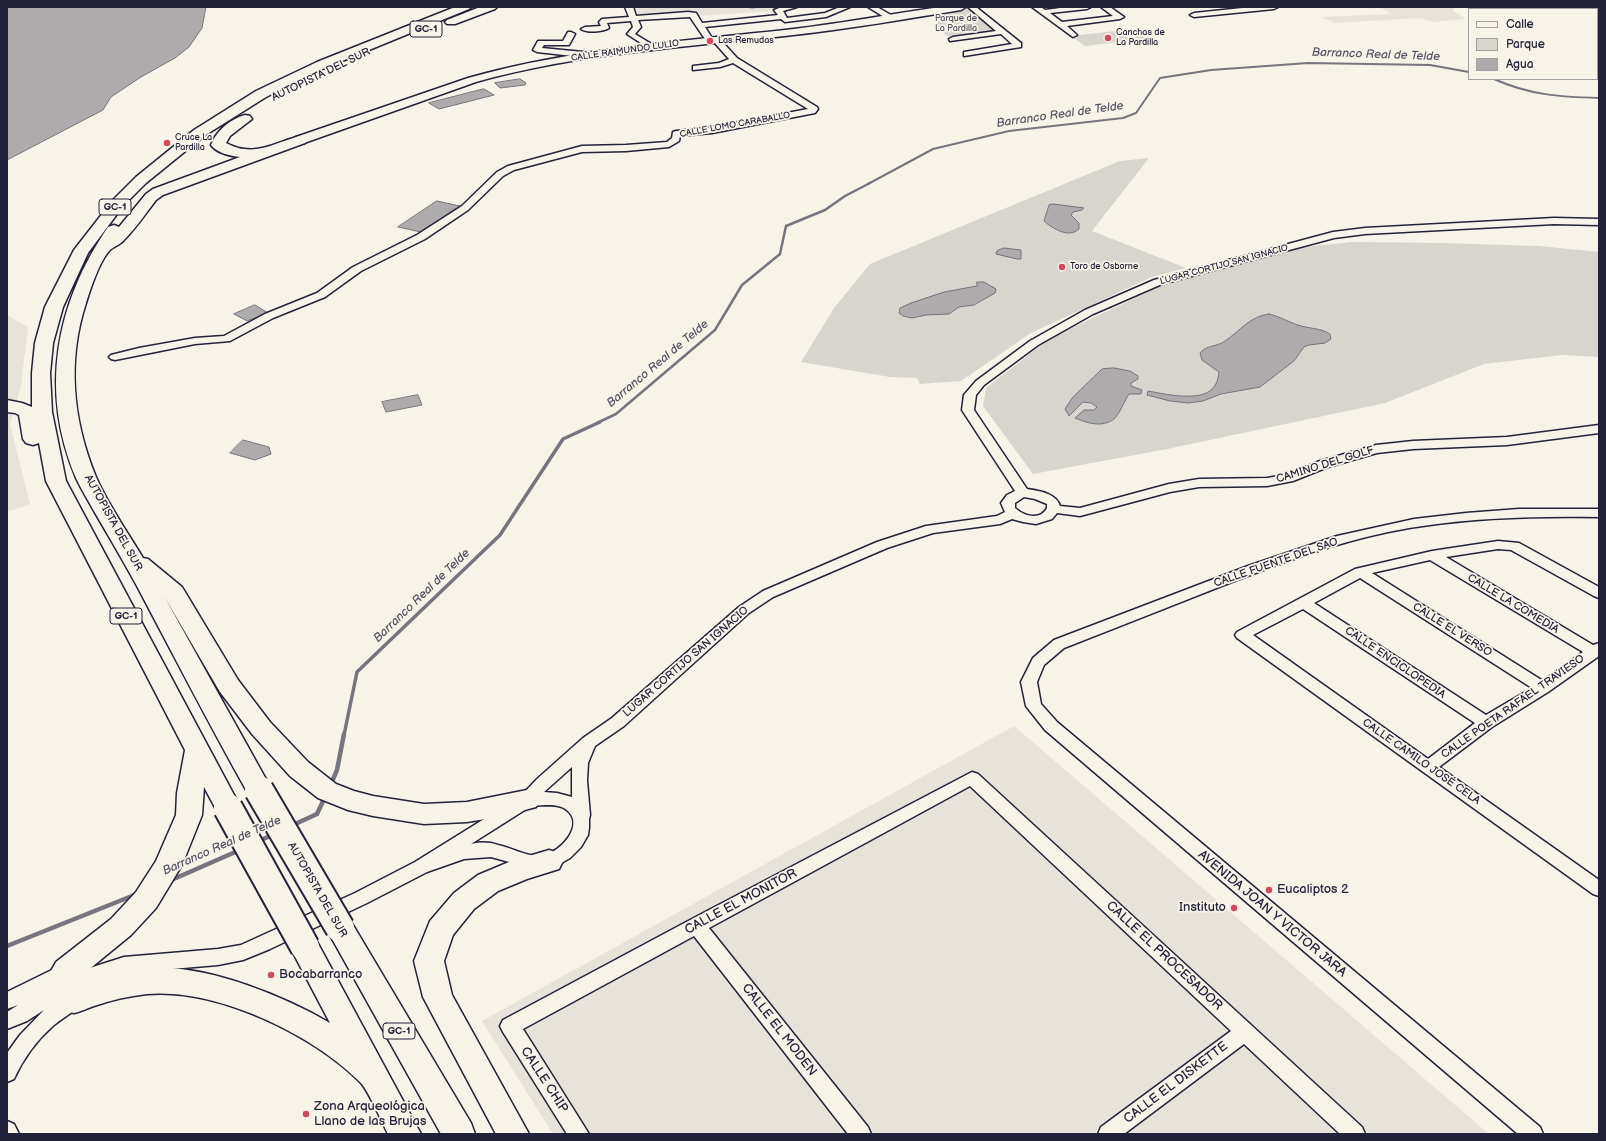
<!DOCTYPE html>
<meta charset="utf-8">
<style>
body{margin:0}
#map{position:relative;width:1606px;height:1141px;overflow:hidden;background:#f7f3e8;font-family:"Balsamiq Sans",sans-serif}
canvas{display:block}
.frame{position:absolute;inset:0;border:8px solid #22223b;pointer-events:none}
.legend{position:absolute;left:1468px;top:8px;width:130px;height:72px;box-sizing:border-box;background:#f7f3e8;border:1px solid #a29fa3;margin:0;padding:5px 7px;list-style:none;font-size:12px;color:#22223b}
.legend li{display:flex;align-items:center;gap:8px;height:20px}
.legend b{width:20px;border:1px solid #a29fa3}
</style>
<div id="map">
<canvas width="1606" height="1141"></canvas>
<div class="frame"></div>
<ul class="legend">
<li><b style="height:5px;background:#f7f3e8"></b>Calle</li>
<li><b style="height:11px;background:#d8d5cf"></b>Parque</li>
<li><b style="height:11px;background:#aeabad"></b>Agua</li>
</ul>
</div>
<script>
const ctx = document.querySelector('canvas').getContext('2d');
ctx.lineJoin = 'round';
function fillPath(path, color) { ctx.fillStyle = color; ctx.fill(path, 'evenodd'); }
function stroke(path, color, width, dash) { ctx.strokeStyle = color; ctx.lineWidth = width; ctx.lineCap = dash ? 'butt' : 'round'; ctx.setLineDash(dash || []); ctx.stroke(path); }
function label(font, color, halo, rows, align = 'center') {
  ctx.font = font + ' "Balsamiq Sans",sans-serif'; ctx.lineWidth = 3.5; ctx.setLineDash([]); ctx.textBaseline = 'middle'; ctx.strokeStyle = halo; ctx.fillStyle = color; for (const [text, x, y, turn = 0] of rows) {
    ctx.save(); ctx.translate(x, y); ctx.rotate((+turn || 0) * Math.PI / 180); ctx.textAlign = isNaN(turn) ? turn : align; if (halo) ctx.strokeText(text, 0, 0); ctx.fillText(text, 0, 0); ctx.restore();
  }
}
fillPath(new Path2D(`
 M634,7H783L772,8L774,11L698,16L696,13L639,16Z
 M1380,7H1455L1453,11L1466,19L1433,22L1420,18L1335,23L1322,17L1390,14Z
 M7,315L28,327L21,386L10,424L30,504L7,512Z
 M1014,726L1489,1134H553L482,1021Z`), '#e7e3db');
fillPath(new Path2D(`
 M1551,7H1599V42H1597V9H1544Z
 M966,9L971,10L995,29L993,31L951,38C942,34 936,24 933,14Z
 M1133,29L1141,33L1145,39L1085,46L1071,36Z
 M1149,158L1092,231L1186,268L1152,277L1031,333L961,381L920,384L917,378L890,377L801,362L834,308L870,264L1120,161Z
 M1352,242L1442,243L1539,246L1599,252V357L1562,355L1484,364L1385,403L1167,449L1033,474L983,406L986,388L1050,338L1163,285L1304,247Z`), '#d8d5cf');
const water = new Path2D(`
 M7,7H206L202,28L189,47L175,58L141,77L111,97L103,110L7,160Z
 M520,79L526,83L525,85L500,88L495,83Z
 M484,89L494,95L439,109L429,103Z
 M437,201L460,206L421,232L398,227Z
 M1053,204L1084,208L1082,210L1073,212L1071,215L1079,223V229C1077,231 1073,233 1070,233C1062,234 1049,226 1044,221L1049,205Z
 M1004,248L1021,250V259H1017L996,254L997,251Z
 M977,282H984L996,289L995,293L974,305L959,307L949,314L926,315L912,318L903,316L899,313L900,308L911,303L944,292L977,286Z
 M255,305L268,313L247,321L234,314Z
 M1269,314C1282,317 1293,325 1306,327C1315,329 1322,329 1330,334L1331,339L1325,343L1309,345L1304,347L1294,361L1260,387L1221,394L1203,401L1188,403L1170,401L1147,395L1148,391C1164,394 1200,402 1212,389C1217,384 1218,379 1219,372L1202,360L1200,353C1206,345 1217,347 1225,341C1240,331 1250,316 1269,314Z
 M1114,368L1130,371L1138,376V379L1131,383V386L1142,390L1141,394H1129C1125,400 1119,415 1114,419C1102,428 1087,423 1075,418L1084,410H1094L1097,407L1091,403L1083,402L1069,416L1065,409L1073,397L1102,369Z
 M418,395L422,405L386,412L382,402Z
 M243,440L269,447L271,454L255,460L230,453Z`);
fillPath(water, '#aeabad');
stroke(water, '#76747f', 1);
stroke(new Path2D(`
 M1494,79C1529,95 1561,97 1599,98
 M868,184L933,149L1009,131L1123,118L1136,113L1160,78L1211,70L1308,63L1430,65L1469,72`), '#76747f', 2);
stroke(new Path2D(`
 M597,423L616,414L715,330L742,285L780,254L786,226L825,210L845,196L870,183`), '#76747f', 2.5);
stroke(new Path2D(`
 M344,735L357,672L500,535L563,439L600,422`), '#76747f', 3.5);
stroke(new Path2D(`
 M331,784L337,770L344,734
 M293,825L317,814L325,797
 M258,841L273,835
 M169,881L240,850
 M7,946L137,894`), '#76747f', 4.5);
const street = new Path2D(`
 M625,7H633L636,16L688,12L696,13L702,23L778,15L774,10L782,7H797L783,11L787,18L825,13L840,7H850L826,17L785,22L781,19L705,27L712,38L718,37L737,58L817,107L818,109L815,113L712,133L680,136L679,141L669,147L626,151L582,152L514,170L503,176L468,210L425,239L361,271L325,297L273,318L230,341L195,344L115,360L111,359L109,357L111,355L139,348L195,338L224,336L265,314L317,293L353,267L417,235L462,206L497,172L508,166L582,146L626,145L667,142L672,138L673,132L676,131L712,127L808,109L733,63L720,67L693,70V66L719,63L729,59L713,41L707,42L690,17L638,20L641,27L635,34L653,45L654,47L650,49L627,34L633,27L631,21L607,23L609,28C603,32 587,33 581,29L585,27L601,26L599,22L602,19L629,17Z
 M868,7H877L896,18L895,20H889Z
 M968,7H976L1021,43V47L964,56V52L1012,44L1001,34L950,41L949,39L953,37L996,31Z
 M1032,7H1041L1045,10L1068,7H1091L1087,9L1050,13L1062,22L1113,16L1101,7H1110L1124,17L1120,19L1067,26L1077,35L1073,37Z
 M1252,7H1278L1274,9L1194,17L1190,15L1194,13Z
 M1542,7H1553L1550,9H1539Z
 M568,32H571L575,34L569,45H544L542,48L583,52L591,54V58L537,52L533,50L538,41H563Z
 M1554,218L1599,219V225L1554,224L1365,234L1334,238L1162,284L1093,314L1038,345L984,385L976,395L974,410L1027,489C1039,491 1056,493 1060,506L1080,508L1169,484L1199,479L1267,478L1285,475L1320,461L1376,445L1413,441L1507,437L1599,425V433L1507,445L1413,449L1377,453L1328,467L1293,481L1267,486L1199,487L1170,492L1080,516L1057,513L1052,519L1036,524L1023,522L1012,519L1000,524L933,533L887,548L773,597L749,613L624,726L595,746L588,763L587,781L590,815L589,819V828L588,835L581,847L570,858L556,866L542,869H535L491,857L464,859L427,872L367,903L270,949L243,960L218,965L124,973L80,988L76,990L83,992L86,998C81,1008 62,1018 53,1026C36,1041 23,1059 14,1079L7,1082V1053L20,1035L44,1010L27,1021L7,1029V1012L18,1005L7,1009V992L66,963L73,965L75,971L74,973L124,957L218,949L241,945L355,893L415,862L521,796L537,779L583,738L612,718L739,607L763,591L877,542L926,526L997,516L1005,512L1001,503L1007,495L1015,491L962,410L964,395L976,381L1030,341L1085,310L1154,280L1333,232L1365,228ZM1024,497L1035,499L1047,504V508C1040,521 1024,516 1015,508V503ZM572,767V797L557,793L544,792ZM545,805C552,805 562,805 568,811C584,826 561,851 545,855C530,859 513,848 498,845C489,842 480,842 471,844L531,806Z
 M1519,509H1599V517C1528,516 1458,518 1388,532C1330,544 1274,566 1219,587C1168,607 1116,628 1064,648L1044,665L1037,682L1041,704L1057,722L1540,1127L1543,1134H1518L1045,730L1026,706L1021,682L1033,658L1054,640L1248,566L1337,536L1414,519L1466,513Z
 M1498,541L1519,543L1599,587V598L1594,596L1511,550L1498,549L1446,557L1593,645L1599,643V656L1548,692L1492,727L1439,767L1599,880V896L1593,894L1237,638L1235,635L1237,632L1355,569L1432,551ZM1430,560L1583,652L1543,681L1372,573ZM1360,578L1532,688L1486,715L1314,603ZM1303,609L1475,723L1428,759L1253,635Z
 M972,772L978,774L1362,1127L1365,1134H1340L1244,1044L1124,1134H1098L1101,1127L1231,1031L970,786L709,928L868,1127L871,1134H848L694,936L523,1029L589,1134H567L503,1032L500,1026L503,1020L690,920Z
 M7,1121L14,1124L19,1134H7Z`);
const secondary = new Path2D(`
 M940,7H966L961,10C905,19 849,29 793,35C687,47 579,53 476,82L304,143H296L294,140L296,137L468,78C574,48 685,41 794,29C843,23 891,14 940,7Z`);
const highway = new Path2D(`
 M455,7H471L469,9L325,68L266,97L204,136L146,183L123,206L88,253L63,307L53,343L50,373L52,412L66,481L241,808L237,815L228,818L219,815L204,787L202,815L182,865L156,908L131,935L76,980L66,983L56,980L51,971L56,962L111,919L136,892L156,861L176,815L177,793L185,750L46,481L39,443L33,445L26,443L23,439L19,415L15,413L7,412V400L22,403L32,407V373L35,343L45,307L74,250L113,200L136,177L194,130L256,91L317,62Z
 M480,7H497L495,9L455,24H447L445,22L447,20Z
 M245,115L250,116L252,119L230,136L226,143C254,158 273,143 300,136L305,137L307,140L305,143L163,195L156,200C146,213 136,228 124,240C120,245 113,247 110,250C100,260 90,290 86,303C67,361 73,421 96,477C107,503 128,533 143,558L148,559L182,587L238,680L270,722L308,762L336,784L354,791L373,796L424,804L467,802L527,790L536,793L540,800L536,807L498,817L467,822L424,824L373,816L348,810L318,798L290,776L252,734L220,692L164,596L272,790L268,797L259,800L250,797C211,728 175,658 138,588C124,562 109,537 94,511C88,500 81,489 76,478C39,390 56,303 108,227L114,225L119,227L146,194L153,189L240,157C230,156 217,153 211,145C216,131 230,119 245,115Z
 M549,850L559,853L563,861L559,869L527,879L498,891L474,909L453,935L444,961L452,995L529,1134H496L423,997L414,961L430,921L454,893L478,875L509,862Z
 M340,916L350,920L471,1123L475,1134H441L326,928L330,920Z
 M305,935L315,938L421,1134H388C382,1122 369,1092 361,1083C313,1034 216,988 147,994C129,996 111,1000 94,1006C88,1008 80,1012 74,1013C70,1013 66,1010 62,1009L58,1000L62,991C94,980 126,969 160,968C212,967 286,997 330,1023L290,947L295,938Z`);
stroke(street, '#22223b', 3);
stroke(secondary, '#22223b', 3);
stroke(highway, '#22223b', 3);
fillPath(street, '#f7f3e8');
fillPath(secondary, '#f7f3e8');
fillPath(highway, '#f7f3e8');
const highwayBridge = new Path2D(`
 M259,790L340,928
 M228,808L305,947`);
stroke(highwayBridge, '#22223b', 32, []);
stroke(highwayBridge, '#f7f3e8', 28);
fillPath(new Path2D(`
 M741,7H756L754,9Z`), '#a7a4a3');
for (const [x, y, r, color] of [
 [1108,38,4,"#d1495b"],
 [710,41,4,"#d1495b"],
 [167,143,4,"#d1495b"],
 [1062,267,4,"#d1495b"],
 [1269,890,4,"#d1495b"],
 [1234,908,4,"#d1495b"],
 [271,975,4,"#d1495b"],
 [306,1114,4,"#d1495b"]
]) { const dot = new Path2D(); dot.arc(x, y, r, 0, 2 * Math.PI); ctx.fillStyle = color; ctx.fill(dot); stroke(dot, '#f7f3e8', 1.5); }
label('9px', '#504f60', '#f7f3e8', [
 ["Parque de",956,19],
 ["La Pardilla",956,29]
]);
label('9px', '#22223b', '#f7f3e8', [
 ["Canchas de",1116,33],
 ["La Pardilla",1116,43],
 ["Las Remudas",718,41],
 ["Cruce La",175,138],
 ["Pardilla",175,148],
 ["Toro de Osborne",1070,267]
], 'left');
label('9px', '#22223b', '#f7f3e8', [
 ["CALLE RAIMUNDO LULIO",625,51,-8],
 ["CALLE LOMO CARABALLO",735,125,-10],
 ["LUGAR CORTIJO SAN IGNACIO",1224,265,-15]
]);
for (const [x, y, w] of [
 [426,29,32],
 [115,207,32],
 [126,616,32],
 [399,1031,32]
]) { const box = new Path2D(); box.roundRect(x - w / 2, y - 8, w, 16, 3); ctx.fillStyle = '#f7f3e8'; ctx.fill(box); stroke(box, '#22223b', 1); }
label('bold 10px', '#22223b', null, [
 ["GC-1",426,29],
 ["GC-1",115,207],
 ["GC-1",126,616],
 ["GC-1",399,1031]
]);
label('11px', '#22223b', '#f7f3e8', [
 ["AUTOPISTA DEL SUR",321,75,-26],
 ["CAMINO DEL GOLF",1325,465,-17],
 ["AUTOPISTA DEL SUR",113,523,61],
 ["CALLE FUENTE DEL SAO",1276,563,-19],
 ["CALLE LA COMEDIA",1513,604,31],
 ["CALLE EL VERSO",1452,630,32],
 ["LUGAR CORTIJO SAN IGNACIO",686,662,-41],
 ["CALLE ENCICLOPEDIA",1395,663,34],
 ["CALLE POETA RAFAEL TRAVIESO",1513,707,-35],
 ["CALLE CAMILO JOSÉ CELA",1421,762,35],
 ["AUTOPISTA DEL SUR",317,890,60]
]);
label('italic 12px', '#535263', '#f7f3e8', [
 ["Barranco Real de Telde",1376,55,2],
 ["Barranco Real de Telde",1060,115,-8],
 ["Barranco Real de Telde",658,364,-40],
 ["Barranco Real de Telde",422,596,-44],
 ["Barranco Real de Telde",222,846,-24]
]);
label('13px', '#22223b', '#f7f3e8', [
 ["Eucaliptos 2",1277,890],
 ["Instituto",1226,908,"right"],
 ["Bocabarranco",279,975],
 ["Zona Arqueológica",314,1107],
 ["Llano de las Brujas",314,1122]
], 'left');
label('13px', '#22223b', '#f7f3e8', [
 ["CALLE EL MONITOR",741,902,-28],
 ["AVENIDA JOAN Y VICTOR JARA",1272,914,40],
 ["CALLE EL PROCESADOR",1164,956,43],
 ["CALLE EL MODEN",779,1030,52],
 ["CALLE CHIP",544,1080,57],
 ["CALLE EL DISKETTE",1176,1083,-37]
]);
</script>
